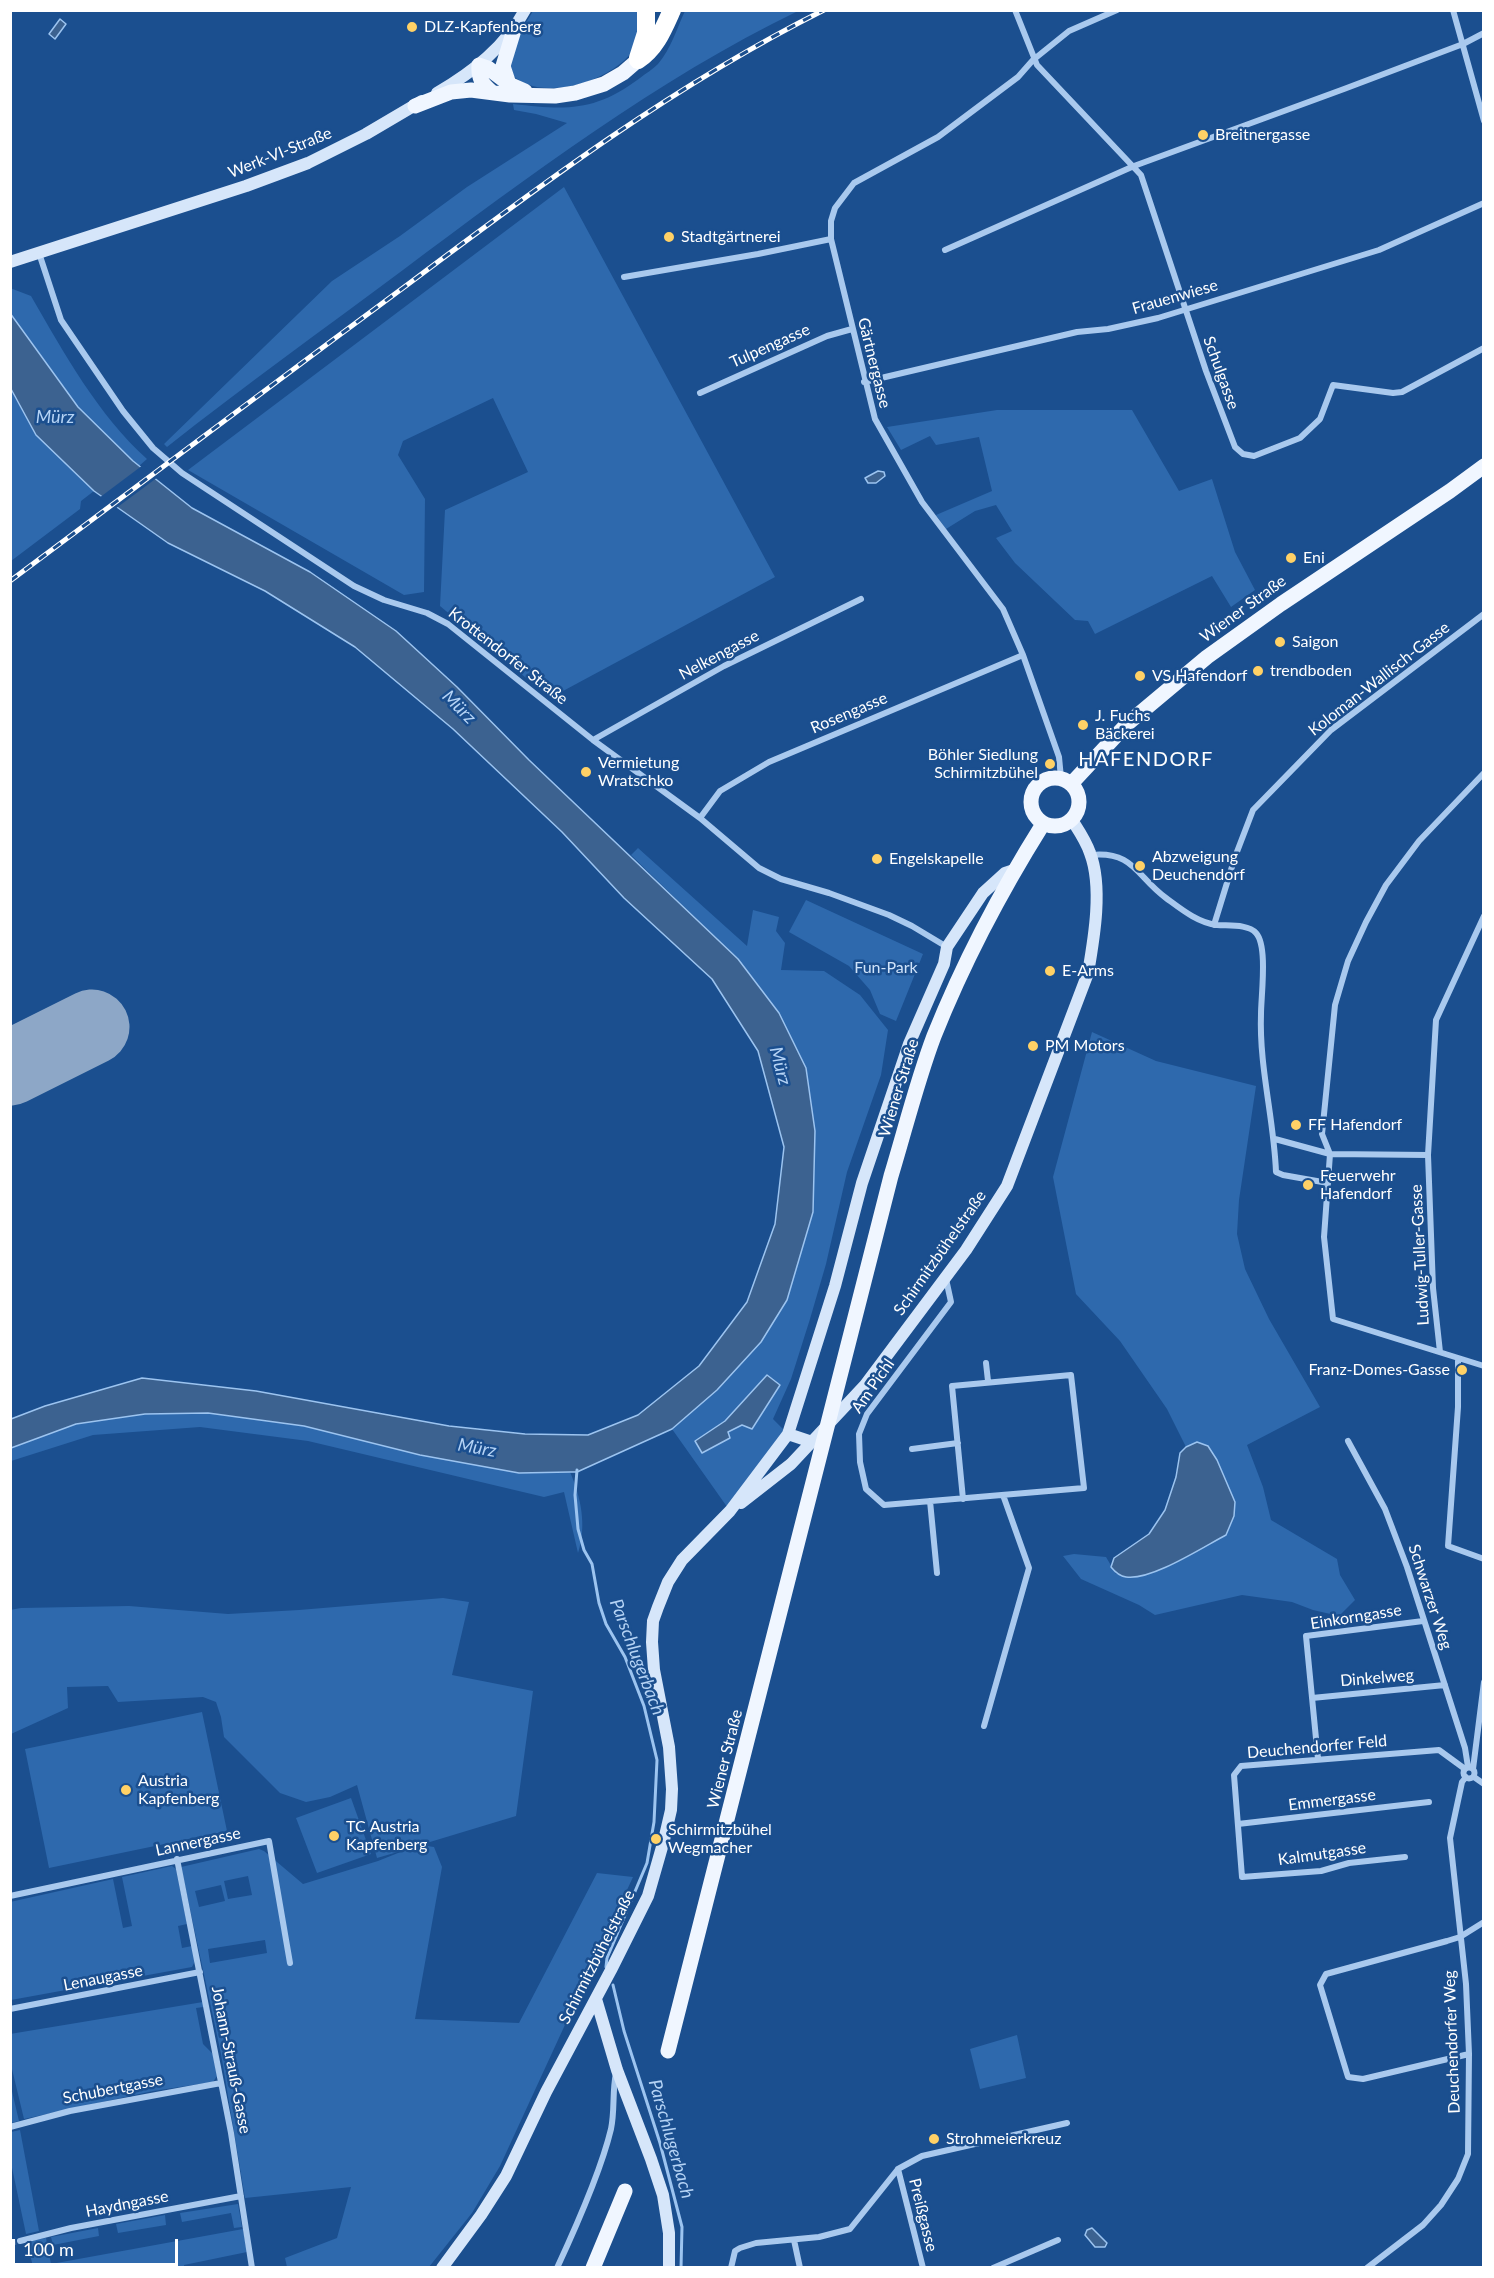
<!DOCTYPE html>
<meta charset="utf-8">
<style>
body{margin:0}
#map{position:relative;width:1494px;height:2278px;overflow:hidden;background:#1b4f8f;font-family:Lato,sans-serif}
canvas{display:block}
.frame{position:absolute;inset:0;border:12px solid #fff;pointer-events:none}
.scale{position:absolute;left:12px;top:2239px;width:166px;height:27px;box-sizing:border-box;border:3px solid #fff;border-top:0;padding-left:8px;font-size:18px;line-height:21px;white-space:nowrap;color:#fff;-webkit-text-stroke:4px #1b4f8f;paint-order:stroke}
</style>
<div id="map">
<canvas width="1494" height="2278"></canvas>
<div class="frame"></div>
<div class="scale">100 m</div>
</div>
<script>
const ctx = document.querySelector('canvas').getContext('2d');
ctx.lineJoin = 'round';
function fillPath(path, color) { ctx.fillStyle = color; ctx.fill(path, 'evenodd'); }
function stroke(path, color, width, dash) { ctx.strokeStyle = color; ctx.lineWidth = width; ctx.lineCap = dash ? 'butt' : 'round'; ctx.setLineDash(dash || []); ctx.stroke(path); }
function label(font, color, halo, rows, align = 'center') {
  ctx.font = font + ' Lato,sans-serif'; ctx.lineWidth = 5; ctx.setLineDash([]); ctx.textBaseline = 'middle'; ctx.strokeStyle = halo; ctx.fillStyle = color; for (const [text, x, y, turn = 0] of rows) {
    ctx.save(); ctx.translate(x, y); ctx.rotate((+turn || 0) * Math.PI / 180); ctx.textAlign = isNaN(turn) ? turn : align; if (halo) ctx.strokeText(text, 0, 0); ctx.fillText(text, 0, 0); ctx.restore();
  }
}
fillPath(new Path2D(`
 M533,11H639C639,18 641,27 640,34C633,78 536,109 509,71L518,36Z
 M685,11H798C656,80 529,176 403,270C324,329 244,386 167,447L164,444L332,281L400,236L467,187L567,123L536,114L514,110L513,104C566,110 595,112 640,78C645,74 653,69 658,64C671,49 677,28 685,11Z
 M564,187L775,577L550,698L440,606L445,510L528,472L493,398L403,441L398,455L425,499L424,592L404,595L188,470Z
 M10,288L31,296C64,353 98,415 147,459L139,466L120,449L78,407L11,313Z
 M10,389L36,435L94,491L81,501L80,509L11,561Z
 M997,410H1132L1179,491L1212,479L1235,552L1255,590L1231,607L1212,576L1095,634L1088,621L1075,620L1015,563L996,538L1012,531L996,505L975,511L946,529L936,515L992,491L979,437L936,445L930,436L901,450L887,427Z
 M638,848L747,946L753,910L779,917L776,931L785,943L781,970L824,971L860,995L888,1030L881,1075L847,1172L826,1264L810,1319L791,1379L773,1419L788,1434L730,1511L672,1429L717,1390L815,1131L806,1068L779,1013L738,959L631,855Z
 M806,900L923,954L896,1021L880,1014L870,990L849,966L789,932Z
 M1092,1032L1156,1061L1256,1086L1239,1200L1237,1234L1245,1269L1269,1319L1320,1407L1247,1445L1263,1487L1271,1520L1337,1559L1340,1575L1355,1600L1339,1616L1313,1610L1292,1602L1242,1595L1155,1615L1139,1605L1081,1579L1063,1556L1074,1554L1106,1557L1116,1574L1185,1558L1199,1549L1197,1443L1186,1447L1167,1409L1120,1341L1076,1294L1053,1177Z
 M208,1413L304,1426L420,1455L519,1473L570,1472C581,1497 587,1526 578,1553L564,1492L544,1497L308,1441L200,1427L93,1435L11,1461V1448L76,1424L145,1414Z
 M443,1598L469,1602L452,1675L533,1691L516,1816L420,1845L434,1847L442,1867L415,2019L519,2023L597,1873L633,1877L500,2166L472,2213L429,2267H287L285,2258L337,2238L351,2187L245,2198L221,2054L181,1867L259,1849L264,1851L303,1884L378,1861L408,1849L377,1858L357,1785L330,1797L306,1802L280,1793L224,1737L221,1717L216,1702L203,1697L118,1702L108,1686L67,1687L68,1708L11,1734L10,1610L21,1608L129,1606L228,1614L299,1610ZM248,1876L252,1895L228,1899L224,1881ZM221,1885L225,1901L199,1907L195,1891ZM265,1940L267,1953L210,1963L208,1949Z
 M202,1712L227,1831L49,1868L25,1749Z
 M351,1798L371,1854L317,1873L296,1818Z
 M172,1866L176,1869L187,1924L178,1926L182,1948L192,1946L195,1961L192,1967L11,2000L10,1902L113,1879L123,1928L132,1926L122,1877Z
 M203,2002L204,2007L196,2008L203,2044L213,2054L217,2076L213,2082L153,2091L24,2119L11,2065L10,2034Z
 M1017,2035L1026,2078L980,2089L970,2049Z
 M10,2083L19,2121L11,2123H10Z
 M20,2130L39,2231L26,2234L11,2163V2132Z
 M238,2204L242,2227L234,2228L231,2213L182,2222L180,2213Z
 M165,2215L166,2225L118,2233L116,2224Z
 M98,2228L99,2236L53,2245L51,2237Z
 M243,2229L247,2252L184,2265V2267H33L27,2241L46,2238L51,2264Z`), '#2e69ad');
const water = new Path2D(`
 M60,19L66,24L55,39L49,34Z
 M10,313L78,407L133,461L192,508L310,572L396,631L457,687L529,760L738,959L779,1013L806,1068L815,1131L813,1212L787,1300L761,1342L717,1390L672,1429L577,1472H570L519,1473L420,1455L304,1426L208,1413L145,1414L76,1424L11,1448V1419L45,1406L142,1378L256,1391L449,1426L525,1434L588,1435L638,1415L699,1366L747,1302L775,1224L784,1147L758,1051L712,979L624,898L562,832L453,729L355,647L265,591L168,543L94,491L36,435L11,389Z
 M878,471L884,472L885,476L876,483H868L865,478Z
 M767,1375L780,1385L752,1429L742,1425L728,1432L730,1438L702,1453L695,1441L725,1421Z
 M1197,1442L1208,1446L1217,1460L1235,1502L1234,1516L1226,1535C1203,1547 1151,1581 1126,1577C1119,1576 1115,1572 1111,1567L1114,1558L1149,1534L1165,1510L1176,1477L1180,1453L1186,1447Z
 M1092,2228L1107,2243L1105,2247H1095L1085,2235L1087,2230Z`);
fillPath(water, '#3c6290');
stroke(water, '#9cc4f0', 1.5);
fillPath(new Path2D(`
 M143,465L158,477L115,509L99,498Z`), '#1b4f8f');
stroke(new Path2D(`
 M577,1470L575,1495L578,1529L584,1550L592,1564L599,1603L606,1624L625,1657L644,1706L657,1760L654,1822L647,1863L607,1958L606,1967
 M613,1985L624,2031L660,2143L682,2227L681,2268`), '#9cc4f0', 3);
stroke(new Path2D(`
 M10,1068L92,1027`), '#8da7c7', 75);
stroke(new Path2D(`
 M10,2243L20,2241`), '#3d69a0', 6, [6, 3]);
stroke(new Path2D(`
 M1015,10L1037,65L1141,175L1206,371L1235,447L1243,454L1254,456L1300,438L1320,419L1333,385L1393,393L1402,392L1484,348
 M1453,10L1484,121
 M945,250L1134,166L1344,89L1463,44L1484,33
 M39,253L61,320L123,411L153,448L182,473L354,586L384,600L427,613L448,624L593,740L700,818L759,868L781,879L829,893L889,915L912,926L947,947
 M624,277L758,254L831,239
 M864,382L1077,332L1108,329L1158,318L1379,250L1484,203
 M700,393L827,336L852,329
 M593,740L724,666L861,599
 M1484,773L1419,841L1386,885L1366,922L1348,961L1335,1005L1322,1134L1330,1154L1324,1237L1333,1319L1484,1366
 M1061,778L1059,757L1023,655L1003,609L922,502L875,419L831,239V221L835,208L854,183L938,137L1018,77L1033,60L1069,31L1117,10
 M700,818L720,791L769,762L1023,655
 M1091,855C1134,851 1136,876 1166,898C1181,909 1198,923 1217,925C1229,926 1248,924 1256,933C1268,946 1261,996 1261,1014C1259,1067 1274,1119 1276,1172L1283,1175L1328,1183
 M1214,925L1235,857L1253,810L1331,730L1484,614
 M1275,1139L1330,1154L1428,1155
 M946,1279L951,1302L867,1414L859,1434L860,1462L866,1489L884,1505L1084,1488L1071,1375L952,1386L963,1499
 M1440,1352L1433,1288L1428,1155L1436,1020L1484,916
 M1458,1359V1407L1448,1546L1484,1559
 M986,1363L988,1381
 M1348,1441L1385,1509L1407,1567L1465,1748L1468,1767
 M912,1449L958,1443
 M930,1501L937,1573
 M1312,1698L1445,1685
 M984,1726L1029,1568L1003,1495
 M1318,1759L1306,1636L1423,1621
 M1463.5 1773a5.5 5.5 0 1 1 11 0a5.5 5.5 0 1 1-11 0Z
 M1473,1769L1484,1682
 M1474,1777L1484,1784
 M1238,1824L1429,1802
 M1405,1857L1349,1863L1321,1871L1242,1877L1234,1775L1241,1766L1439,1750L1465,1769
 M177,1859L231,2133L252,2268
 M10,1896L269,1841L290,1963
 M10,2009L200,1972
 M1469,2054L1363,2079L1348,2077L1320,1985L1326,1974L1447,1941L1460,1937L1484,1922
 M10,2127L70,2111L221,2083
 M898,2169L923,2268
 M794,2240L800,2268
 M20,2241L71,2228L241,2196
 M557,2268C576,2227 601,2171 611,2129C615,2110 612,2092 616,2073
 M731,2268L735,2251L740,2248L756,2243L819,2237L850,2229L898,2169L922,2156L1067,2123
 M993,2268L1058,2240
 M1367,2268L1423,2225L1441,2205L1458,2179L1468,2154L1469,2054L1466,1984L1450,1838L1462,1782L1466,1777`), '#a9c9ee', 6);
stroke(new Path2D(`
 M437,93C473,72 505,47 525,10
 M10,262L246,186L308,163L366,134L422,101
 M788,1434L812,1442
 M741,1503L791,1464L865,1385L966,1250L1007,1186L1088,973C1094,938 1103,887 1090,853C1086,841 1079,831 1072,820
 M596,1999L617,2070L651,2159L663,2195L669,2233V2268
 M442,2268L481,2215L506,2176L546,2092L611,1970L648,1896L664,1840L671,1810L672,1789L669,1747L654,1670L652,1642L653,1621L658,1607L668,1582L682,1560L730,1511L788,1434L835,1286L862,1183L909,1044L944,964L947,947L983,893L1005,873L1014,870`), '#d6e6fa', 12);
stroke(new Path2D(`
 M514,30L503,66L509,84L525,91
 M492,92C482,84 478,78 479,65L488,68L509,84
 M415,106L451,92L471,90L510,95L555,96L575,93L604,84L623,73L638,60
 M1031 802a24 24 0 1 1 48 0a24 24 0 1 1-48 0Z
 M1071,784L1127,724L1207,657L1281,604L1450,491L1484,466
 M668,2051L891,1176C905,1130 917,1081 934,1036C964,961 1001,891 1043,824
 M593,2268L625,2191`), '#f0f6ff', 15);
stroke(new Path2D(`
 M638,58L646,33V10
 M638,60C656,48 663,30 672,10`), '#fff', 18);
const rail = new Path2D(`
 M10,581C144,481 277,381 411,282C543,183 676,84 824,10`);
stroke(rail, '#fff', 5);
stroke(rail, '#1b4f8f', 3, [9]);
for (const [x, y, r, color] of [
 [412,27,6,"#ffd166"],
 [1203,135,6,"#ffd166"],
 [669,237,6,"#ffd166"],
 [1291,558,6,"#ffd166"],
 [1280,642,6,"#ffd166"],
 [1258,671,6,"#ffd166"],
 [1140,676,6,"#ffd166"],
 [1083,725,6,"#ffd166"],
 [1050,764,6,"#ffd166"],
 [586,772,6,"#ffd166"],
 [877,859,6,"#ffd166"],
 [1140,866,6,"#ffd166"],
 [1050,971,6,"#ffd166"],
 [1033,1046,6,"#ffd166"],
 [1296,1125,6,"#ffd166"],
 [1308,1185,6,"#ffd166"],
 [1462,1370,6,"#ffd166"],
 [126,1790,6,"#ffd166"],
 [334,1836,6,"#ffd166"],
 [656,1839,6,"#ffd166"],
 [934,2139,6,"#ffd166"]
]) { const dot = new Path2D(); dot.arc(x, y, r, 0, 2 * Math.PI); ctx.fillStyle = color; ctx.fill(dot); stroke(dot, '#1b4f8f', 2); }
label('16px', '#fff', '#1b4f8f', [
 ["DLZ-Kapfenberg",424,27],
 ["Breitnergasse",1215,135],
 ["Stadtgärtnerei",681,237],
 ["Eni",1303,558],
 ["Saigon",1292,642],
 ["trendboden",1270,671],
 ["VS Hafendorf",1152,676],
 ["J. Fuchs",1095,716],
 ["Bäckerei",1095,734],
 ["Böhler Siedlung",1038,755,"right"],
 ["Schirmitzbühel",1038,773,"right"],
 ["Vermietung",598,763],
 ["Wratschko",598,781],
 ["Abzweigung",1152,857],
 ["Deuchendorf",1152,875],
 ["Engelskapelle",889,859],
 ["E-Arms",1062,971],
 ["PM Motors",1045,1046],
 ["FF Hafendorf",1308,1125],
 ["Feuerwehr",1320,1176],
 ["Hafendorf",1320,1194],
 ["Franz-Domes-Gasse",1450,1370,"right"],
 ["Austria",138,1781],
 ["Kapfenberg",138,1799],
 ["TC Austria",346,1827],
 ["Kapfenberg",346,1845],
 ["Schirmitzbühel",668,1830],
 ["Wegmacher",668,1848],
 ["Strohmeierkreuz",946,2139]
], 'left');
label('16px', '#fff', '#1b4f8f', [
 ["Werk-VI-Straße",280,153,-22],
 ["Frauenwiese",1175,297,-16],
 ["Tulpengasse",770,346,-24],
 ["Gärtnergasse",874,363,76],
 ["Schulgasse",1221,373,70],
 ["Wiener Straße",1243,609,-36],
 ["Nelkengasse",719,655,-28],
 ["Krottendorfer Straße",508,656,38],
 ["Koloman-Wallisch-Gasse",1379,679,-38],
 ["Rosengasse",849,713,-23],
 ["Wiener Straße",899,1088,-73],
 ["Schirmitzbühelstraße",940,1253,-55],
 ["Ludwig-Tuller-Gasse",1420,1255,-93],
 ["Am Pichl",873,1386,-55],
 ["Schwarzer Weg",1430,1597,72],
 ["Einkorngasse",1356,1617,-9],
 ["Dinkelweg",1377,1678,-5],
 ["Deuchendorfer Feld",1317,1747,-5],
 ["Wiener Straße",725,1759,-76],
 ["Emmergasse",1332,1800,-7],
 ["Lannergasse",198,1842,-12],
 ["Kalmutgasse",1322,1854,-8],
 ["Schirmitzbühelstraße",597,1957,-63],
 ["Lenaugasse",103,1978,-11],
 ["Deuchendorfer Weg",1452,2042,-92],
 ["Johann-Strauß-Gasse",231,2060,79],
 ["Schubertgasse",113,2089,-11],
 ["Haydngasse",127,2204,-11],
 ["Preißgasse",923,2215,76]
]);
label('16px', '#cfe3fa', '#1b4f8f', [
 ["Fun-Park",886,968]
]);
label('italic 18px', '#b5d3f5', '#1b4f8f', [
 ["Mürz",55,417],
 ["Mürz",459,707,45],
 ["Mürz",780,1066,75],
 ["Mürz",477,1448,10],
 ["Parschlugerbach",637,1657,69],
 ["Parschlugerbach",671,2139,74]
]);
ctx.letterSpacing = '1.5px';
label('20px', '#fff', '#1b4f8f', [
 ["HAFENDORF",1146,760]
]);
ctx.letterSpacing = '0px';
</script>
